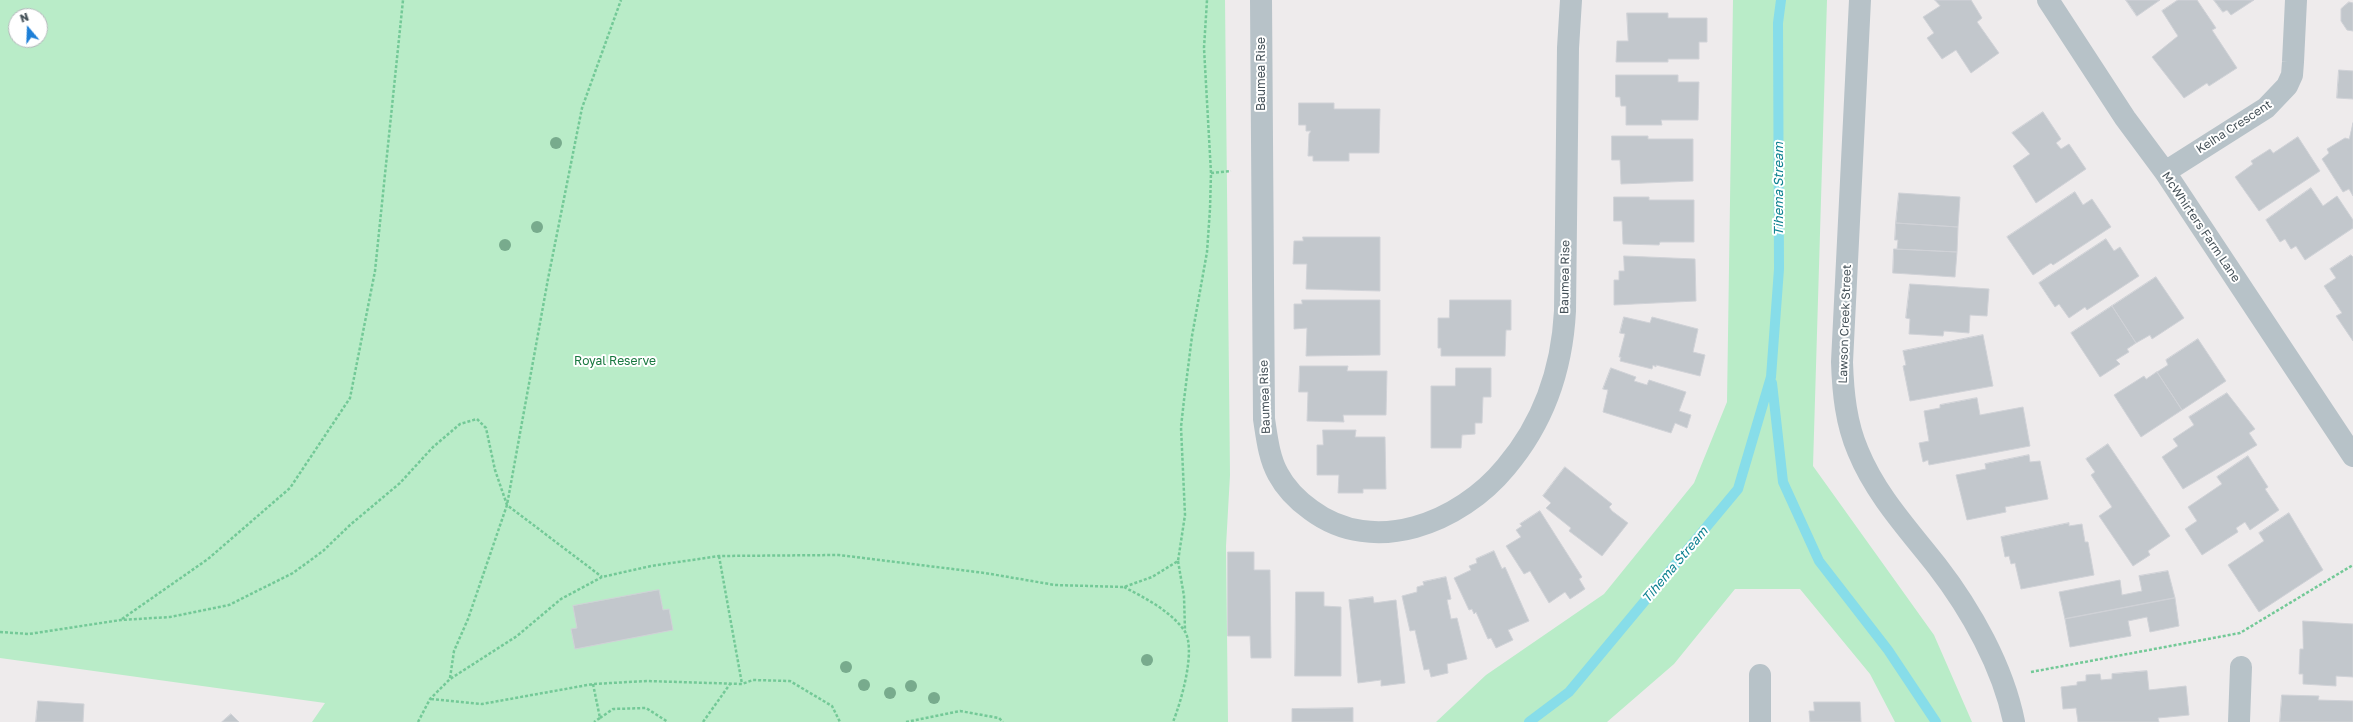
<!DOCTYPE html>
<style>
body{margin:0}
#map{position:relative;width:2353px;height:722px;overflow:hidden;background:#eeebec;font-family:"Golos Text",sans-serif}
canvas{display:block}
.north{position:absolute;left:8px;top:8px;width:40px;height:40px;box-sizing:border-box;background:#fff;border:1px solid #b5b9bc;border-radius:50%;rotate:341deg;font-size:11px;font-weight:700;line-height:16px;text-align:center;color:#455158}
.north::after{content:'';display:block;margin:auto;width:14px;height:18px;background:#1d7fd7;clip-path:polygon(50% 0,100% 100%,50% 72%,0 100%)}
</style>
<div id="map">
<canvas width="2353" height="722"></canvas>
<div class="north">N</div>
</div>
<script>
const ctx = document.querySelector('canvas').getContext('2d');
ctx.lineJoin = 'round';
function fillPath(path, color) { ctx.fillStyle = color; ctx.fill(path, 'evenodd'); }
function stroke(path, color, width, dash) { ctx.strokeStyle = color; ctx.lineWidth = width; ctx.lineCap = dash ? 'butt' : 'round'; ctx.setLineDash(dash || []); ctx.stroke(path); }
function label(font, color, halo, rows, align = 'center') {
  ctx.font = font + ' "Golos Text",sans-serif'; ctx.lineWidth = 4; ctx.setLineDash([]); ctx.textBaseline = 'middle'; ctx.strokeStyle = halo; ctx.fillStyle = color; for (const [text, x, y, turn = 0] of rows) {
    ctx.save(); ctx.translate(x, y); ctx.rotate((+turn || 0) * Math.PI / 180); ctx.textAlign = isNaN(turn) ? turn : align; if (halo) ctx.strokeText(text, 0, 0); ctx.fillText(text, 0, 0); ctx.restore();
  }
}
fillPath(new Path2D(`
 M0,0H1225L1230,475L1226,546L1228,722H312L325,703L0,658ZM16,16H40V40H16Z
 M1733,0H1827L1813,466L1934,635L1972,722H1895L1870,674L1800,589H1735L1674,664L1607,722H1436L1486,675L1604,594L1694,483L1727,402Z`), '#b9ecc8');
stroke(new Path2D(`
 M1772,383L1783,482L1819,561L1888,650L1936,722
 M1529,722L1569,692L1738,489L1771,377L1779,269L1778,23L1781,0`), '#87dde9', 10);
const building = new Path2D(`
 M1935,0H1971L1982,18L1977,22L1999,53L1971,73L1956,50L1942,59L1927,38L1934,33L1923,17L1940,6Z
 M2126,0H2160L2137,16Z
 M2178,0H2197L2216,28L2212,30L2237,68L2209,86L2207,83L2184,98L2152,57L2178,36L2162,11Z
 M2214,0H2254L2231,15L2227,10L2223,12Z
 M2349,2L2353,3V31L2347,30L2341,21V9Z
 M1627,13H1668V18H1707V42H1699V59H1668V62H1616L1617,41H1628Z
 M2339,70L2353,71V99L2337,98Z
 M1616,75H1678V82H1699L1698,120H1661L1662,125H1626V106H1621L1620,97H1616Z
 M1299,103H1334V109H1380L1379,153H1349V161H1313V156H1308L1309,134L1311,131H1306V125H1299Z
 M2043,112L2061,139L2056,143L2061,149L2069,144L2086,169L2036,203L2013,166L2030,154L2012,133Z
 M2353,123V196L2349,189L2343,192L2322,159L2329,153L2327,149L2345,138L2349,139Z
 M1612,136H1648V139H1693V181L1621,184L1620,160H1612Z
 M2298,137L2320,171L2259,211L2235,177L2253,164L2251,161L2270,149L2273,153Z
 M2311,188L2323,206L2337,196L2353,220V228L2305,260L2296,246L2291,249L2285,239L2280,242L2266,220Z
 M2075,192L2083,205L2092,199L2111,227L2053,265L2051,263L2033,275L2007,237Z
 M1899,193L1960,197L1958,227L1896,223Z
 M1614,197H1649V200H1694V242H1660L1659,245L1623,244L1622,221H1614Z
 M1896,223L1958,227L1957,252L1897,249L1898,240H1895Z
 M1303,237H1380V291L1306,289L1307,264H1293L1294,241H1303Z
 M2106,239L2114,251L2120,247L2139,276L2087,310L2085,307L2069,318L2059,304L2055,307L2039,283Z
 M1894,249L1957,252L1955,277L1893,273Z
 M2351,255L2353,257V341L2336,316L2342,313L2324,286L2336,278L2330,269Z
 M1624,256L1695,259L1696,301L1614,305V280H1619V271H1624Z
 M2156,277L2184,318L2152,339L2150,335L2136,343L2112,306Z
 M1910,284L1989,289L1987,316L1970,315L1969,333L1944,331L1943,336L1909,334L1910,319L1906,318Z
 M1302,300H1380V355L1306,356L1307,328L1294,329V304H1302Z
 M1450,300H1511V330H1506L1505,356H1441V348H1438V318H1449Z
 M2112,306L2136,343L2127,349L2129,352L2116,360L2120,364L2100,377L2071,333Z
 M1624,317L1650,323L1652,317L1698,329L1693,352L1705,355L1700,376L1656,365V367L1653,365L1652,369L1620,361L1621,357H1619L1625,334L1620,333Z
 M1983,335L1993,386L1910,401L1903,366L1906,365L1903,351Z
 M2198,339L2226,381L2182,410L2157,372L2168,365L2166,360Z
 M1300,366H1348L1347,371H1387L1386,415H1343L1344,422L1307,421L1308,392H1299Z
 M1456,368H1491V397H1483L1482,423H1475V434L1462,435L1461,448H1431V386H1455Z
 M1611,368L1636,377L1634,381L1647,385L1649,380L1686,392L1679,411L1691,415L1687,428L1675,423L1671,433L1603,412L1608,390L1603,389Z
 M2157,372L2182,410L2141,437L2114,395L2144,376L2146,379Z
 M2227,393L2255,429L2249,433L2257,445L2183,489L2162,457L2178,446L2173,439L2194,425L2189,417Z
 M1977,398L1980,415L2023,407L2030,446L1929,465L1928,460L1923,462L1919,443L1929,441L1924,411L1940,408V405Z
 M1323,430H1356L1355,437H1385L1386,489H1363V493H1338L1339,475H1317V445H1323Z
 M2108,444L2170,536L2148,551L2150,555L2133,566L2099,516L2112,507L2091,475L2095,472L2086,459Z
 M2029,455L2030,462L2040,461L2048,499L2005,507L2006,512L1967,520L1956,475L1986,469L1985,464Z
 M2248,456L2268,487L2265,489L2279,510L2250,530L2245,522L2236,528L2238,532L2202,555L2185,529L2197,521L2188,507L2222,484L2217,477Z
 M1565,467L1612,504L1609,507L1612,511L1628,523L1602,556L1569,531L1571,528L1546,508L1551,503L1543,496Z
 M1540,511L1582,577L1579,579L1585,589L1570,599L1565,592L1549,603L1530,571L1524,574L1506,546L1521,537L1516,530L1522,526L1520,524Z
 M2289,513L2323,570L2259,612L2228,565L2264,541L2259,533Z
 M2069,523V526L2082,524L2085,542H2088L2094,575L2021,589L2015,563L2011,564L2009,556L2005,557L2001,537Z
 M1494,551L1502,569L1505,567L1529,621L1508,630L1513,640L1496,648L1491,638L1488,639L1476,612L1474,614L1472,609L1469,610L1454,578L1471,570L1469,566L1477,563L1476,559Z
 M1228,552H1254V570H1270L1271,658H1251L1250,636H1228Z
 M2168,571L2175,598L2065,619L2059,592L2120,580L2122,595L2142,591L2139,576Z
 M1446,577L1451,599L1447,600L1451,619L1457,618L1467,659L1447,664L1448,673L1431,677L1429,669L1424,670L1415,630L1410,631L1402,596L1417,592V587L1424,585L1423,582Z
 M659,590L663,610L669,609L673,630L575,649L571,629L577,628L573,606Z
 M1296,592H1324V606L1341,607V676H1295Z
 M1373,597L1374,603L1396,600L1405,683L1381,686V680L1358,683L1349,600Z
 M2175,598L2179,626L2150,632L2147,617L2128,621L2131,636L2070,647L2065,619Z
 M2303,621L2353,624V677L2336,676V686L2303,684V674H2299L2300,649H2303Z
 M2147,671L2149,690L2186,686L2189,715L2158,718L2159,722H2078L2076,708L2063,709L2061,687L2077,685V682L2086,681V675L2100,674L2101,680L2112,679V674Z
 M2282,695L2319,696L2318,700L2353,701V722H2280Z
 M38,701L84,704L83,722H36Z
 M1814,702H1860L1861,722H1810L1809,711H1814Z
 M1353,708V722H1292V709Z
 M231,714L239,722H222Z`);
fillPath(building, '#c2c7cc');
stroke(building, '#d0d2d7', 1);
stroke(new Path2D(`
 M1211,173L1231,171
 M719,556L742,684
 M1178,561L1184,596L1185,630
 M1124,587C1145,598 1169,610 1184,630C1197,648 1181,702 1173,722
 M122,619L208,559L290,488L350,398L375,271L403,0
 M0,632L29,634L121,620L170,617L229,605L293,573L323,551L350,525L400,483L433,447L460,424L477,419L486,428L495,470L507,505L602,577
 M2031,672L2240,633L2353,565
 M450,678L454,651L468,619L507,505L548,279L582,108L621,0
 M593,684L600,718L594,722
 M431,699L482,704L593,684L647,681L742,684L753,680L790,681L832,706L840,722
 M600,718L613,709L646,708L668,722
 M418,722L430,699L450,679L517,636L561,599L602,577L651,566L719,556L839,555L985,573L1055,585L1124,587L1152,577L1178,561L1185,515L1181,427L1184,400L1192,336L1207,252L1210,209L1211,173L1204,48L1207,0
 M703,722L730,684
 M906,722L960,711L999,718L1003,722`), '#73c997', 2.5, [3, 2]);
stroke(new Path2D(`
 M1261,0L1264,419C1267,438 1269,458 1278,474C1286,489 1297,500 1311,510C1374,557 1460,523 1506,467C1544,422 1562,369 1565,311L1568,48L1571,0
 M1860,0L1842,362C1843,393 1846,423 1858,451C1876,495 1908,529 1937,566C1971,610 2003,667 2014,722
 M2048,0L2125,118L2165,172L2353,456
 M2165,172L2266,108L2287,86L2292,75L2293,62L2296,0
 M1760,675V722
 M2239,722L2241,667`), '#b7c2c8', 22);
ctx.fillStyle = '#78ab8d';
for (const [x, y] of [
 [556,143],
 [537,227],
 [505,245],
 [1147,660],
 [846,667],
 [864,685],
 [911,686],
 [890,693],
 [934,698]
]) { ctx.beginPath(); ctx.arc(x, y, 6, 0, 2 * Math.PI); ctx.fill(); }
label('12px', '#455158', '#fff', [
 ["Baumea Rise",1261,74,-90],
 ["Keiha Crescent",2234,127,-33],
 ["McWhirters Farm Lane",2201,227,56],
 ["Baumea Rise",1565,277,-89],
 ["Lawson Creek Street",1845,324,-88],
 ["Baumea Rise",1265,397,-92]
]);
label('12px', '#18773f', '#fff', [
 ["Royal Reserve",615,361]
]);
label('italic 13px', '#0f8292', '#fff', [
 ["Tihema Stream",1779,189,-90],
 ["Tihema Stream",1675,565,-50]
]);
</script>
